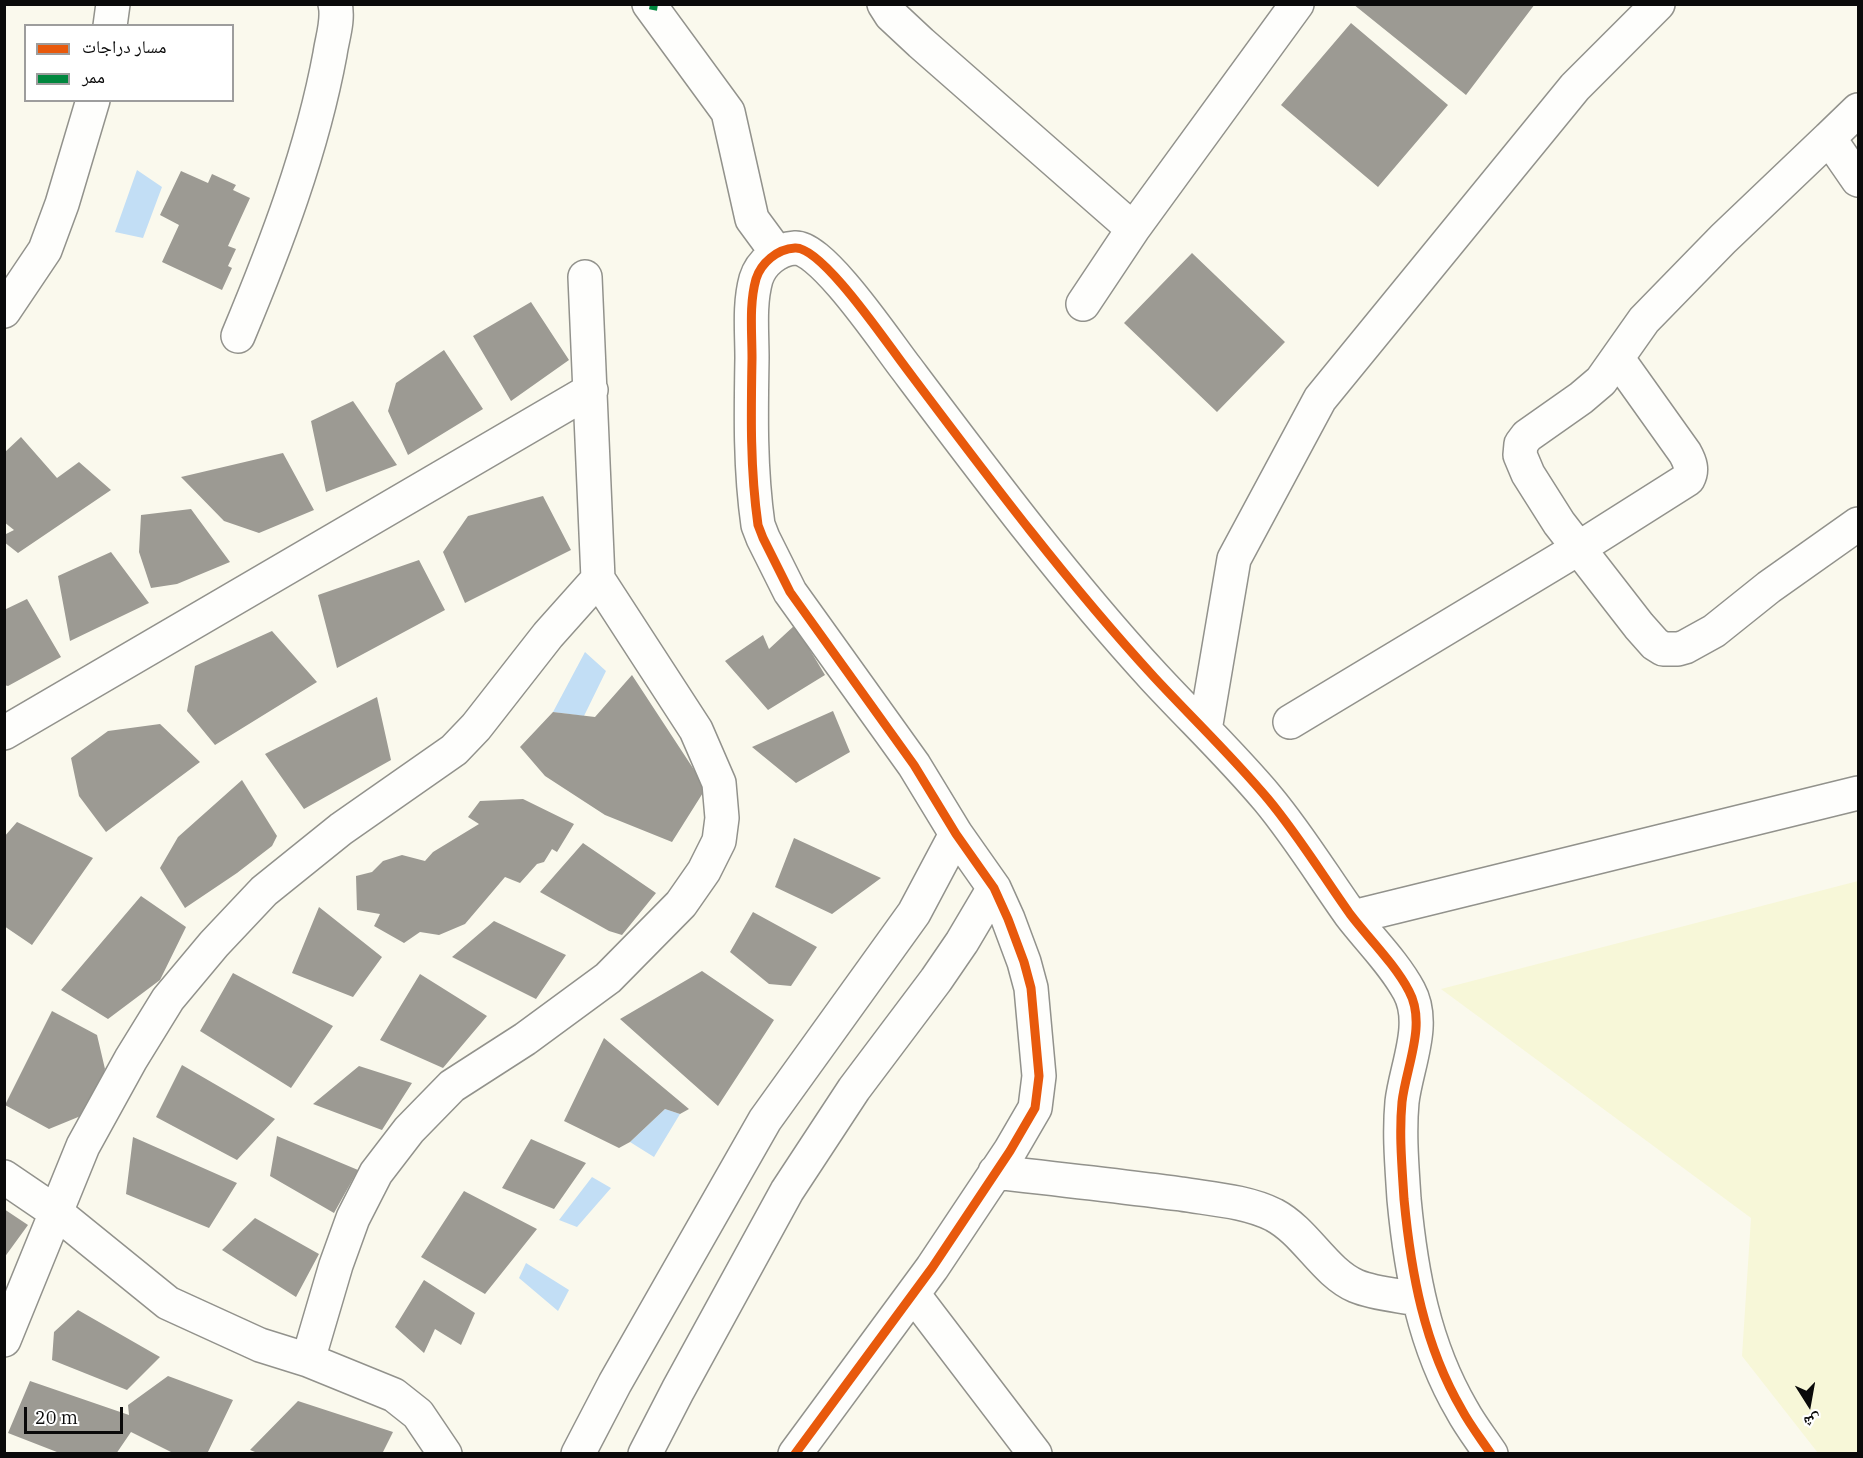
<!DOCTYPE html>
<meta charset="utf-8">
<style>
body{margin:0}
#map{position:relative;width:1863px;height:1458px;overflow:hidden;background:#faf9ed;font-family:"IBM Plex Serif","Noto Naskh Arabic",serif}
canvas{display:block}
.frame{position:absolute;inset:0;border:6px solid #0a0a0a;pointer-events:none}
.legend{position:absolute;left:24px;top:24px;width:210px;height:78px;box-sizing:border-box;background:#fff;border:2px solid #9d9d9d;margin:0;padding:8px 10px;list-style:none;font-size:18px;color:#0a0a0a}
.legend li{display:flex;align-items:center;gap:12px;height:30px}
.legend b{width:30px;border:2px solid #9d9d9d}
.north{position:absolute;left:1779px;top:1374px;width:60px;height:60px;-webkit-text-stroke:4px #fff;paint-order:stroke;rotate:169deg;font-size:16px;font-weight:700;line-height:24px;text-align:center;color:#0a0a0a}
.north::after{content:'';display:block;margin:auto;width:21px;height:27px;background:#0a0a0a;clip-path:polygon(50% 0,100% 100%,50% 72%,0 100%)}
.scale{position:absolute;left:24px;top:1407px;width:99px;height:27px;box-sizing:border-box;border:3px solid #0a0a0a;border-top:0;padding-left:8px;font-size:18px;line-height:21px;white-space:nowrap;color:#0a0a0a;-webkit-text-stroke:4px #fff;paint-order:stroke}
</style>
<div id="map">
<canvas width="1863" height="1458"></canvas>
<div class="frame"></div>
<ul class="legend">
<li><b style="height:8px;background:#e8590c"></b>مسار دراجات</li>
<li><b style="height:8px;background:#00873e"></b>ممر</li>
</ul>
<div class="north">ش</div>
<div class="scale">20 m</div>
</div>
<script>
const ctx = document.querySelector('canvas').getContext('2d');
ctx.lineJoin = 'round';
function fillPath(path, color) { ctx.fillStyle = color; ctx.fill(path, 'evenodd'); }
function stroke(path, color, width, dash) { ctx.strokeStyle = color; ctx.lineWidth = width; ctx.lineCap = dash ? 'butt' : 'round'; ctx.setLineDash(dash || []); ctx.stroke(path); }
fillPath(new Path2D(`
 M1858,881V1453H1818L1742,1356L1751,1218L1441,989Z`), '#f7f7d8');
fillPath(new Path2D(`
 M137,170L162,187L143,238L115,232Z
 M585,652L606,671L584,716L553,712Z
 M665,1109L680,1114L654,1157L630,1142Z
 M592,1177L611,1188L577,1227L559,1220Z
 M526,1263L569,1290L558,1311L519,1278Z`), '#c2def5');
fillPath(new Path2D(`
 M1353,4H1535L1466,95Z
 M1351,23L1448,105L1378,187L1281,105Z
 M181,171L208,183L212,174L236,185L233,190L250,198L228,246L236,249L228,266L232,268L222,290L162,262L179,225L160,215Z
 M1192,253L1285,342L1217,412L1124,323Z
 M531,302L569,360L511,401L473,336Z
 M444,350L483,409L408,455L388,411L396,383Z
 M353,401L397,465L326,492L311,421Z
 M21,437L57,478L79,462L111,490L18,553L4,542V535L14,530L4,522V453Z
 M283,453L314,510L259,533L224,521L181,477Z
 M543,496L571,550L465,603L443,552L468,516Z
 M191,509L230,562L177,584L151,588L139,552L141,515Z
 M111,552L149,603L70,641L58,576Z
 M419,560L445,610L337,668L318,595Z
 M27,599L61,657L8,686L4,685V610Z
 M795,625L825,675L768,710L725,661L763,635L769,649Z
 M272,631L317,682L215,745L187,711L195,666Z
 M632,675L706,788L672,842L605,815L545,776L520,747L553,712L595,717Z
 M377,697L391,760L304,809L265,754Z
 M833,711L850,752L796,783L752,747Z
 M160,724L200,762L106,832L79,796L71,758L108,731Z
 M242,780L277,836L272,846L237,873L185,908L160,868L178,837Z
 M523,799L574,824L557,852L552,849L544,862L537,864L520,883L505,877L465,924L439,935L420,932L404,943L374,926L380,914L357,910L356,876L372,872L383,861L402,855L425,861L433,852L479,824L468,817L480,801Z
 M17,822L93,858L32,945L4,926V837Z
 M794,838L881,878L832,914L775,887Z
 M583,843L656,893L622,935L609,931L540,892Z
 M141,896L186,927L160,980L108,1019L61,990Z
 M319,907L382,957L353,997L292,973Z
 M753,912L817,947L791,986L769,984L730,952Z
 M494,921L566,955L536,999L452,957Z
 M702,971L774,1020L718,1106L620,1019Z
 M233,973L333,1026L291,1088L200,1031Z
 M420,974L487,1016L443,1068L380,1040Z
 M52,1011L97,1035L105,1069L88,1113L49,1129L5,1105Z
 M604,1038L689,1109L680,1114L665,1109L630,1142L619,1148L564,1121Z
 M182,1065L275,1119L237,1160L156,1117Z
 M359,1066L412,1083L382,1130L313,1104Z
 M277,1136L358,1170L334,1213L270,1176Z
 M133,1137L237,1183L209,1228L126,1194Z
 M531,1139L586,1163L554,1209L502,1188Z
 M464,1191L537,1229L485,1294L421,1257Z
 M4,1209L28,1225L4,1258Z
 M255,1218L319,1254L296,1297L222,1250Z
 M424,1280L475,1313L461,1345L435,1329L424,1353L395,1327Z
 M78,1310L160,1357L127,1390L52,1360L54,1332Z
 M168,1376L233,1400L207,1454H175L131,1432L116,1454H62L8,1433L30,1381L129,1415L128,1405Z
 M298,1401L393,1432L382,1454H260L250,1450Z`), '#9c9a93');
const street = new Path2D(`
 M649,4L728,112L752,219L777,253
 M884,4L891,15L921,43L1133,229
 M110,26L113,4
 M1829,138L1858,110
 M1858,180L1829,138L1723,239L1644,320L1601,381L1581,398L1527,436L1521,444L1520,455L1528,474L1559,523L1639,626L1655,644L1663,649H1678L1685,647L1714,631L1769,587L1858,524
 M1083,304L1133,229L1297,4
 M4,311L45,250L62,204L93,100
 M238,336C276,245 312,151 330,54C332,39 339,20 335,4
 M1290,722L1579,548L1688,479C1693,470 1690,462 1685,453L1618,359
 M1205,730L1234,559L1320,399L1575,87L1658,4
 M4,733L591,390
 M1353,917L1858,793
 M995,1172C1057,1179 1119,1186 1181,1194C1211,1199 1246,1201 1274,1215C1306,1232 1324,1272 1356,1286C1375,1294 1398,1295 1418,1299
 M4,1177L57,1213L168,1303L260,1345L308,1360L394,1395L418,1414L445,1454
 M913,1294L1035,1454
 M4,1340L83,1146L131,1059L168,999L214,944L264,891L341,829L454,750L476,727L548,635L598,579
 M308,1360L336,1265L353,1218L376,1173L409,1130L452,1086L525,1039L608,978L681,904L704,871L719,841L722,818L719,783L696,730L598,579L585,277
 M578,1454L615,1383L765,1120L914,913L956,834
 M645,1454L678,1390L787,1191L854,1089L936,980L962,942L994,888
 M795,1454L932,1268L1010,1151L1035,1108L1039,1076L1031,988L1024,962L1008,919L994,888L956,834L914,765L790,592L763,538L758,525C750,469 751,414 752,358C752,332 749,304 756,279C761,263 777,249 795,248C822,246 888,345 906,368C985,473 1065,580 1154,677C1192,718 1232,756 1268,799C1298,835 1323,876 1350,914C1369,939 1394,963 1409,991C1427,1024 1406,1067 1402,1102C1399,1134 1402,1167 1404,1199C1411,1273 1424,1345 1462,1410C1470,1425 1481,1439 1491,1454`);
stroke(street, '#92928c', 36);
stroke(street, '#fefefc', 33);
stroke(new Path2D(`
 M653,10L654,4`), '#00873e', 8, [15, 8]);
stroke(new Path2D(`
 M795,1454L932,1268L1010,1151L1035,1108L1039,1076L1031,988L1024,962L1008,919L994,888L956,834L914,765L790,592L763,538L758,525C750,469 751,414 752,358C752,332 749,304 756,279C761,263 777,249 795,248C822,246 888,345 906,368C985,473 1065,580 1154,677C1192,718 1232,756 1268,799C1298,835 1323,876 1350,914C1369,939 1394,963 1409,991C1427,1024 1406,1067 1402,1102C1399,1134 1402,1167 1404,1199C1411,1273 1424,1345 1462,1410C1470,1425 1481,1439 1491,1454`), '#e8590c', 9);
</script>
